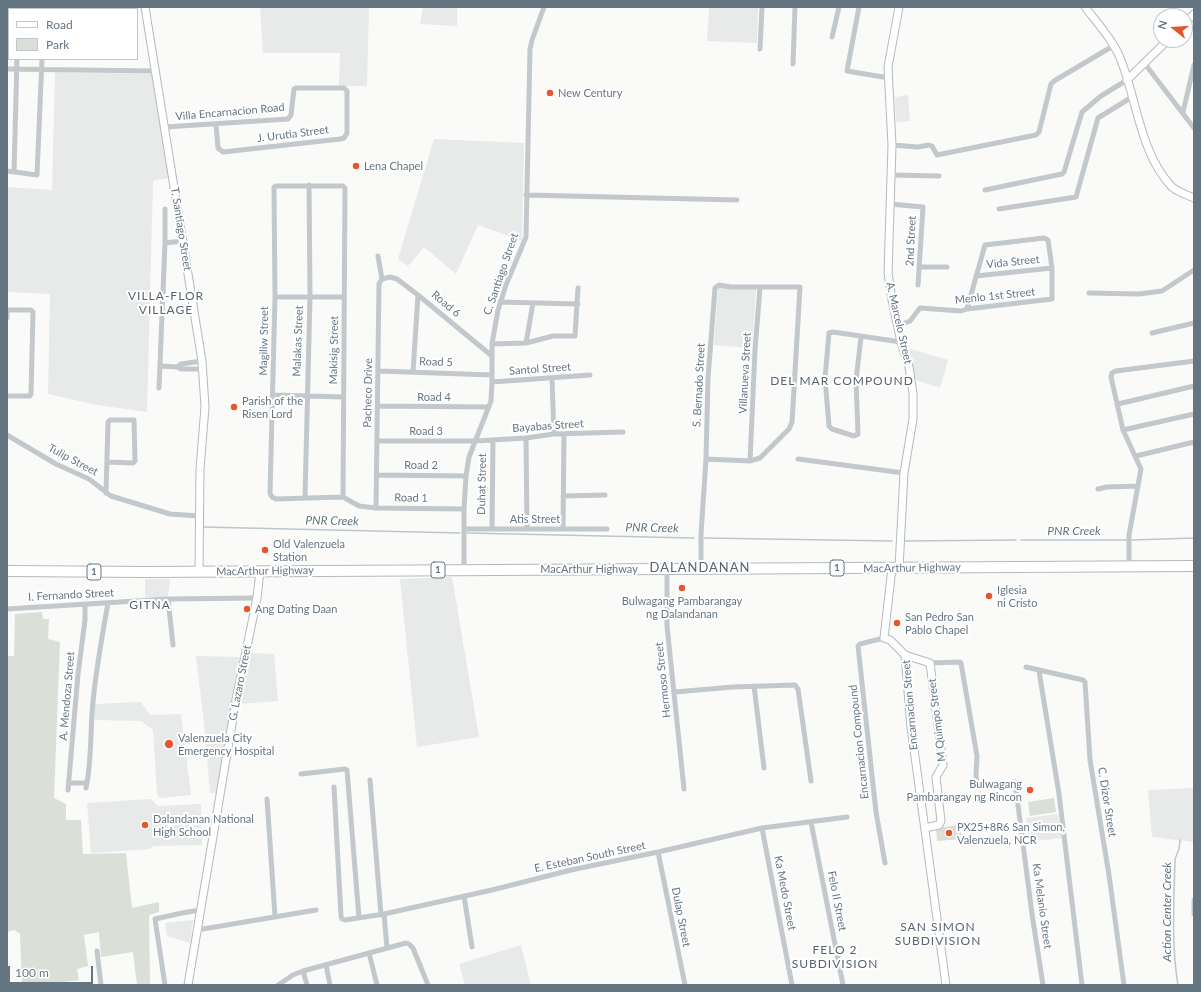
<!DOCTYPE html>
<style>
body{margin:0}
#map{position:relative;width:1201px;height:992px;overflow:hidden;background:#fafaf8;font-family:Lato,sans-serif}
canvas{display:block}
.frame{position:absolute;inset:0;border:8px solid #657683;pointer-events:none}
.legend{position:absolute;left:8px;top:8px;width:130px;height:52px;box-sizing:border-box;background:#fff;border:1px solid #c1c8cd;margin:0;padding:5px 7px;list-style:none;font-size:12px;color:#657683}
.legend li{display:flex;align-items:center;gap:8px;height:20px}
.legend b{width:20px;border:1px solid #c1c8cd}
.north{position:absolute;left:1153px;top:8px;width:40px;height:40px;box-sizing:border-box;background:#fff;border:1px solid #c1c8cd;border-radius:50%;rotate:287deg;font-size:11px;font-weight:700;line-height:16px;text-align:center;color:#657683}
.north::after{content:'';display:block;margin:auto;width:14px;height:18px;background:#e4572e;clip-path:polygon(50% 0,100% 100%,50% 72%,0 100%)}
.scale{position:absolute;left:8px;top:966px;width:85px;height:18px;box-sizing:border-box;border:2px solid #657683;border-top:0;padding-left:5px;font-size:12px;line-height:14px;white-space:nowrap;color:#657683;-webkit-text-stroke:3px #fff;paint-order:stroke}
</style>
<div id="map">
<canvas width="1201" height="992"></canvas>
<div class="frame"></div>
<ul class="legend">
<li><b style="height:5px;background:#fff"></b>Road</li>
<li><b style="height:11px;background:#dadfd7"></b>Park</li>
</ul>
<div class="north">N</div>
<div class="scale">100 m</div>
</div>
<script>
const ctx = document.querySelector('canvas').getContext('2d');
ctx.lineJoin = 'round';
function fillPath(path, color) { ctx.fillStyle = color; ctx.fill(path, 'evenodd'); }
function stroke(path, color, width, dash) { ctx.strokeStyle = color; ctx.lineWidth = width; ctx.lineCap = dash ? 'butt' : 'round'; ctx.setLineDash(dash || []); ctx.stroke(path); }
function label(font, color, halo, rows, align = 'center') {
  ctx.font = font + ' Lato,sans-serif'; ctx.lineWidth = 4; ctx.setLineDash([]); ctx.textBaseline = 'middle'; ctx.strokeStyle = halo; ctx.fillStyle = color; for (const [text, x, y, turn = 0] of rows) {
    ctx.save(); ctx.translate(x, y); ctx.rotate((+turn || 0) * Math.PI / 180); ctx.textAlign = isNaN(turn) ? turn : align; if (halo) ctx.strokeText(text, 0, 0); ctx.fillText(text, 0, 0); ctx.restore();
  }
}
fillPath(new Path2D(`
 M260,7H369L367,86H339L340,53H263Z
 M423,7H457V26L420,24Z
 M709,7H758L757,43L707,41Z
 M55,72L153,74L171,178L154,180L153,182L147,412L97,405L48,394L50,294L7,292V187L52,190Z
 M908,95L910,121L896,122L895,97Z
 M434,139L524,143L522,241L478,225L456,274L424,247L408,266L398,259Z
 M718,287L756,289L752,348L714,345Z
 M908,348L948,360L940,388L916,380Z
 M452,577L479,737L417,747L400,579Z
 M145,579H170L168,597H145Z
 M250,653L274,654L278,701L240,704Z
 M196,656L240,657L216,793H210L204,722Z
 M141,702L150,715L181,714L191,795L160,798L157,795L153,730L141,721L95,720V704Z
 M1194,788V842L1152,837L1148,790Z
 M151,799L158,806L201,804L202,845L153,846L150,849L91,853L87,803Z
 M1058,814L1062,838L1028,842L1026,818Z
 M193,920L190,943L167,936L165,923Z
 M521,945L531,985H465L459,964Z`), '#e8e9e9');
fillPath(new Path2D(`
 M42,612L43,619H49L48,639L60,642L54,798L66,804V820H81L83,854L126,853L132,908L159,902V912L149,915L150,985H137L133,952L101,957L99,932L84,935L88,966L77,969L79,980L40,985L22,984L20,934L14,930L7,932V656H14L15,614Z
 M1054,798L1056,812L1030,816L1028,802Z
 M960,825L962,839L937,841L936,828Z`), '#dadfd7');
stroke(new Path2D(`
 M203,527L460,533
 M467,533L694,538
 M704,538L892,541
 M1021,540H1127
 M1132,540L1194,538
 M903,541L1016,540
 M1178,985C1171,944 1174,900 1175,859L1179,849L1180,840`), '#bbc7cb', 1.5);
const secondary = new Path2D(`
 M145,7L202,361L205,407L200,469L199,572
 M1085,7C1098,24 1115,42 1122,63C1137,102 1141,155 1172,187C1178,192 1187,195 1194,198
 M1185,23L1194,14
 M1127,80L1168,40
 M892,568L884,638L890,640L905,655L911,727L946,985
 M899,568L904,473L913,419V393L909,367L901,342L892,300L888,273L892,145L888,67L899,7
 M905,655L930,663L943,765L936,777L941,821L939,825L925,828
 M188,985L236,700L257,598L260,571`);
const highway = new Path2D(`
 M7,571L147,572L1194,566`);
stroke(secondary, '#b3babf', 9);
stroke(highway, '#b4b9bd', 12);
stroke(new Path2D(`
 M7,7L12,9
 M859,7L847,71L889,78
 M832,37L839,7
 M760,49L762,7
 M793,64L795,7
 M1145,64L1194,128
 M7,69L155,71
 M1183,112L1194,65
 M165,127L288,119L291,115L294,89L296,88H344L347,91V133L344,138L340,139L223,152L218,148L216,124
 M892,145L918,147L929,145L932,146L937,155L1036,135L1039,132L1051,84L1054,81L1113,46
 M7,171L37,175L42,59
 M14,172L17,59
 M891,175L939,176
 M276,186H343L345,188L343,497L276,499L272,497L270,493L275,297L274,187Z
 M985,190L1062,174L1064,172L1082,112L1101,96L1127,80
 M526,195L737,200
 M890,204L923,207L918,285
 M999,209L1076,197L1098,118L1132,97
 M165,243L183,241
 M378,256L382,279
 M919,267H947
 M976,276L1052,268
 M382,279L390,277L397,279L418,295L492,356
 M1089,293L1139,294L1162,291L1194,270
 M275,297H344
 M500,302L578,304
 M7,310H31L33,312L31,394L30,396H7
 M7,318V310
 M898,326L910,321L920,308L961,311L967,309L1052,299V268L1048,240L1044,238L985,245L967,309
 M1152,333L1194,323
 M861,337L856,380L858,434L854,436L832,429L829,426L825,378L829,333L833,332L901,342
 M526,343L533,303
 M492,344L526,343L553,336H575L578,288
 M161,366L177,367L181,369H203
 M177,367L181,364L202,361
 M379,371L492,375
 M413,372L418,295
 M552,379L554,434
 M492,382L590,375
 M159,388L165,243V209
 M273,395L343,397
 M1118,404L1194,386
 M379,406L489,407
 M1123,430L1194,414
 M7,435L56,464L89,479L111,496L170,514L199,516
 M526,438L527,529
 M377,441H475L526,438L554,434L623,432
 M1136,456L1194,442
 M798,459L904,473
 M750,461L755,350L760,287
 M377,475L466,476
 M1098,489L1107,487L1138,486
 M106,493L108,422L110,420H134L135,461L133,463L107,462
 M563,496L605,495
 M305,497L310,296L309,185
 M343,497L359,506L376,508L464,509
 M376,508L379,284L382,279
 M492,528L493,440
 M464,529H607
 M563,529L564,434
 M1129,567V535L1141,469L1123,430L1111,377L1112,373L1116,371L1194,361
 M667,569V626L684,789
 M701,569V534L706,459L708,378L715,288L719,285L731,287H800L793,406L792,422L789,429L760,458L750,461L706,459
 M464,570V509L466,476L469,457L491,401L492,382V344L498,310L506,285L526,237L530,49L532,40L544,7
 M168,599L173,645
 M7,609L168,599L257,598
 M884,638L860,644L858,646L876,812L885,863
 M930,663L960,662L961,663L977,756L976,775L977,787
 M1026,667L1083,680L1085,682L1090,760L1109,875L1124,985
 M1039,671L1059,794L1082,985
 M754,686L764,768
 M675,692L733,687L795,685L798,689L811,781
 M301,774L345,769L347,770L359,918
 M370,780L381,915
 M1015,782L1032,914L1043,985
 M69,783H87
 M334,787L341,916L342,919L345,920L384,914L492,890L571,870L658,852L762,828L847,817
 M86,788C92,760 90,731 93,702C96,669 102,636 108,603
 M68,790L78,674L85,620V604
 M267,799L275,916
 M811,822L843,985
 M762,828L792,985
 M658,852L685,985
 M464,896L472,947
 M1194,900V914
 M384,914L387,948
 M197,930L316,910
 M97,951L101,985
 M369,953L377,985
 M326,965L330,985
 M303,971L307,985
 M165,985L155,919L182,913L200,910
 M278,985L293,975L303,971L406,943L409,944L413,948L428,985`), '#c3c8cc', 5);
stroke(secondary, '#fff', 7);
stroke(highway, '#fff', 10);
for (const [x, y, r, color] of [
 [550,93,4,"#e4572e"],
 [356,166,4,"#e4572e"],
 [234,407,4,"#e4572e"],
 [265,550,4,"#e4572e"],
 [682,588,4,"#e4572e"],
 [989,596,4,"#e4572e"],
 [247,609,4,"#e4572e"],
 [897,623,4,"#e4572e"],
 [169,744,5,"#e4572e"],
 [1030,790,4,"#e4572e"],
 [145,825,4,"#e4572e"],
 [949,833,4,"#e4572e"]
]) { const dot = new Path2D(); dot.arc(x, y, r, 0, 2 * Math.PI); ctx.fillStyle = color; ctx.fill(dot); stroke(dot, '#fff', 1.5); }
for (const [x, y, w] of [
 [837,568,14],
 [438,570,14],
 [94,572,14]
]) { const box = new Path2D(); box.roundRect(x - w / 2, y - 8, w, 16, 3); ctx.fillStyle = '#fff'; ctx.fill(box); stroke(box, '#657683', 1); }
label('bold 10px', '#657683', null, [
 ["1",837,568],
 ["1",438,570],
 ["1",94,572]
]);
label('11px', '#657683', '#fff', [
 ["New Century",558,93],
 ["Lena Chapel",364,166],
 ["Parish of the",242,401],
 ["Risen Lord",242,414],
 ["Old Valenzuela",273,544],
 ["Station",273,557],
 ["Iglesia",997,590],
 ["ni Cristo",997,603],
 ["Bulwagang Pambarangay",682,601,"center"],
 ["ng Dalandanan",682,614,"center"],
 ["Ang Dating Daan",255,609],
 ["San Pedro San",905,617],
 ["Pablo Chapel",905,630],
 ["Valenzuela City",178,738],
 ["Emergency Hospital",178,751],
 ["Bulwagang",1022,784,"right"],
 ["Pambarangay ng Rincon",1022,797,"right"],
 ["Dalandanan National",153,819],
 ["High School",153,832],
 ["PX25+8R6 San Simon,",957,827],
 ["Valenzuela, NCR",957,840]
], 'left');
label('11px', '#657683', '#fff', [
 ["Villa Encarnacion Road",230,112,-5],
 ["J. Urutia Street",293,134,-7],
 ["T. Santiago Street",181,229,81],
 ["2nd Street",911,241,-87],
 ["Vida Street",1013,262,-6],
 ["C. Santiago Street",501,274,-71],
 ["Menlo 1st Street",995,296,-6],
 ["Road 6",446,304,40],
 ["A. Marcelo Street",899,323,77],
 ["Magiliw Street",264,341,-89],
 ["Malakas Street",298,341,-88],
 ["Makisig Street",334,350,-89],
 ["Road 5",436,362,2],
 ["Santol Street",540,369,-4],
 ["Villanueva Street",745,373,-87],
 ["S. Bernado Street",699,385,-87],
 ["Pacheco Drive",368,393,-89],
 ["Road 4",434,397],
 ["Bayabas Street",548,426,-4],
 ["Road 3",426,431],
 ["Tulip Street",73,460,28],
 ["Road 2",421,465],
 ["Duhat Street",482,484,-89],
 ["Road 1",411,498,1],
 ["Atis Street",535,519],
 ["MacArthur Highway",912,568,-1],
 ["MacArthur Highway",589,569],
 ["MacArthur Highway",265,571,-1],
 ["I. Fernando Street",71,595,-3],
 ["Hermoso Street",663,680,-96],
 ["G. Lazaro Street",240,683,-79],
 ["A. Mendoza Street",67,696,-85],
 ["Encarnacion Street",910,705,-95],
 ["M Quimpo Street",937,720,-97],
 ["Encarnacion Compound",859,742,-96],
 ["C. Dizor Street",1107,802,81],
 ["E. Esteban South Street",590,857,-12],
 ["Ka Medo Street",785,893,79],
 ["Felo II Street",837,901,79],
 ["Ka Melanio Street",1042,906,82],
 ["Dulap Street",681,917,79]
]);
ctx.letterSpacing = '1px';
label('12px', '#57646e', '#fff', [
 ["VILLA-FLOR",166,296],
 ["VILLAGE",166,310],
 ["DEL MAR COMPOUND",842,381],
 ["GITNA",150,605],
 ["SAN SIMON",938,927],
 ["SUBDIVISION",938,941],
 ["FELO 2",835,950],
 ["SUBDIVISION",835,964]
]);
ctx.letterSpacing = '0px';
label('italic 12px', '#60757c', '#fff', [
 ["PNR Creek",332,521,1],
 ["PNR Creek",652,528,1],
 ["PNR Creek",1074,531],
 ["Action Center Creek",1167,912,-90]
]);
ctx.letterSpacing = '1px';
label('13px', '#57646e', '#fff', [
 ["DALANDANAN",700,568]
]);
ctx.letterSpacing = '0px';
</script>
